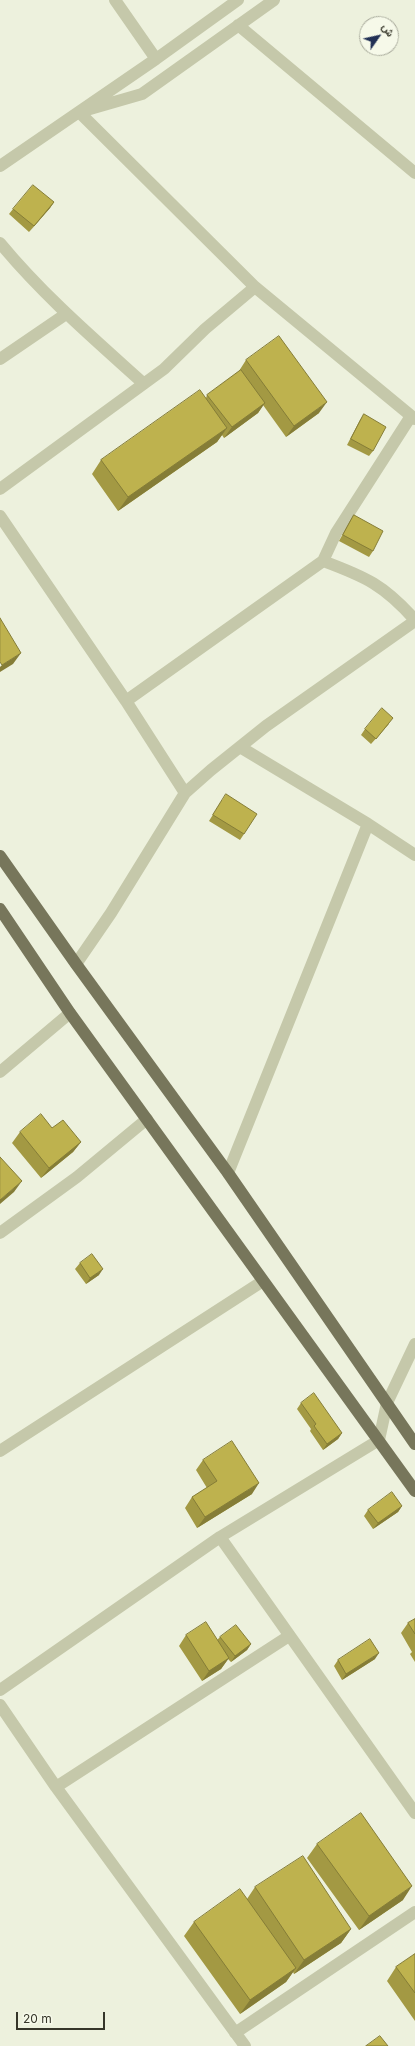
<!DOCTYPE html>
<meta charset="utf-8">
<style>
body{margin:0}
#map{position:relative;width:415px;height:2046px;overflow:hidden;background:#edf1dd;font-family:Inter,Vazirmatn,sans-serif}
canvas{display:block}
.north{position:absolute;left:359px;top:16px;width:40px;height:40px;box-sizing:border-box;background:#f6f9e9;border:1px solid #a9ab9c;border-radius:50%;rotate:56deg;font-size:11px;font-weight:700;line-height:16px;text-align:center;color:#363629}
.north::after{content:'';display:block;margin:auto;width:14px;height:18px;background:#213055;clip-path:polygon(50% 0,100% 100%,50% 72%,0 100%)}
.scale{position:absolute;left:16px;top:2012px;width:89px;height:18px;box-sizing:border-box;border:2px solid #363629;border-top:0;padding-left:5px;font-size:12px;line-height:14px;white-space:nowrap;color:#363629;-webkit-text-stroke:3px #f6f9e9;paint-order:stroke}
</style>
<div id="map">
<canvas width="415" height="2046"></canvas>
<div class="north">ش</div>
<div class="scale">20 m</div>
</div>
<script>
const ctx = document.querySelector('canvas').getContext('2d');
ctx.lineJoin = 'round';
function stroke(path, color, width, dash) { ctx.strokeStyle = color; ctx.lineWidth = width; ctx.lineCap = dash ? 'butt' : 'round'; ctx.setLineDash(dash || []); ctx.stroke(path); }
function fillPath(path, color) { ctx.fillStyle = color; ctx.fill(path, 'evenodd'); }
stroke(new Path2D(`
 M115,0L156,59
 M238,25L415,173
 M90,109L142,94L274,0
 M80,113L255,287L415,419
 M0,166L156,59L238,0
 M0,243C43,295 93,338 143,383
 M0,359L66,314
 M0,489L164,369L205,329L255,287
 M0,516L126,701L185,793
 M323,561C366,577 384,585 415,620
 M126,701L323,561L336,533L411,416
 M240,747L368,824L415,855
 M76,964L111,913L185,793L211,770L266,726L415,621
 M0,1072L70,1013
 M228,1173L368,824
 M0,1233L77,1177L147,1119
 M0,1451L263,1281
 M220,1537L415,1813
 M0,1690L220,1537L379,1440L387,1403L415,1344
 M0,1705L56,1787L245,2046
 M56,1787L289,1636
 M235,2033L415,1912`), '#c5c8aa', 12);
stroke(new Path2D(`
 M0,856L76,964L228,1173L415,1444
 M0,909L70,1013L415,1491`), '#77765b', 12);
fillPath(new Path2D(`
 M54,202L50,208L29,232L9,214L13,209Z
 M246,360L319,413L286,437L263,405L258,413L224,438L222,435L217,442L118,511L92,474L101,460L206,398L207,395L239,371Z
 M364,414L373,451L369,456L347,445L360,420Z
 M354,515L373,551L369,557L339,541L350,521Z
 M389,724L371,744L361,735L365,729Z
 M222,800L244,834L240,840L209,821Z
 M52,1128L81,1142L73,1152L41,1178L12,1143L20,1132Z
 M80,1263L99,1275L86,1284L75,1269Z
 M301,1403L342,1433L338,1439L323,1450L310,1431L311,1429L297,1409Z
 M203,1460L252,1494L197,1528L185,1508L192,1497L207,1488L196,1470Z
 M402,1506L398,1512L373,1529L364,1516L368,1510Z
 M415,1619V1662L410,1654L412,1652L401,1633L408,1623Z
 M186,1635L217,1640L220,1637L251,1644L247,1650L231,1662L228,1659L221,1669L202,1681L179,1646Z
 M375,1659L342,1680L334,1666L338,1660Z
 M317,1844L403,1900L359,1930L307,1858Z
 M255,1887L351,1929L341,1943L294,1974L293,1972L286,1982L240,2014L184,1936L194,1922L247,1899Z
 M415,1954V2021L387,1981L396,1967Z`), '#a39943');
fillPath(new Path2D(`
 M54,202L50,208L29,232Z
 M327,402L319,413L286,437L294,426Z
 M265,403L258,413L224,438L232,427Z
 M227,428L217,442L118,511L128,497Z
 M21,653L13,664L0,672V667L2,665Z
 M81,1142L73,1152L41,1178L49,1168Z
 M22,1181L14,1192L0,1204V1200Z
 M103,1269L99,1275L86,1284L90,1278Z
 M342,1433L338,1439L323,1450L327,1444Z
 M259,1483L252,1494L197,1528L205,1517Z
 M402,1506L398,1512L373,1529L378,1523Z
 M251,1644L247,1650L231,1662L235,1656Z
 M379,1653L375,1659L342,1680L346,1674Z
 M229,1658L221,1669L202,1681L209,1671Z
 M412,1886L403,1900L359,1930L369,1916Z
 M351,1929L341,1943L294,1974L304,1960Z
 M296,1968L286,1982L240,2014L250,2000Z`), '#857d37');
const building = new Path2D(`
 M33,185L54,202L34,226L13,209Z
 M279,336L327,402L294,426L246,360Z
 M241,370L265,403L232,427L207,395Z
 M200,390L227,428L128,497L101,460Z
 M364,414L386,427L373,451L351,439Z
 M354,515L383,531L373,551L343,535Z
 M0,618L21,653L2,665L0,662Z
 M382,708L393,718L376,739L365,729Z
 M226,794L257,814L244,834L213,815Z
 M41,1114L52,1128L63,1120L81,1142L49,1168L20,1132Z
 M0,1157L22,1181L0,1200Z
 M92,1254L103,1269L90,1278L80,1263Z
 M314,1393L342,1433L327,1444L314,1426L316,1424L301,1403Z
 M232,1441L259,1483L205,1517L192,1497L217,1481L203,1460Z
 M392,1492L402,1506L378,1523L368,1510Z
 M415,1619V1634L408,1623Z
 M206,1622L229,1658L209,1671L186,1635Z
 M236,1625L251,1644L235,1656L220,1637Z
 M370,1639L379,1653L346,1674L338,1660Z
 M361,1813L412,1886L369,1916L317,1844Z
 M303,1856L351,1929L304,1960L255,1887Z
 M240,1889L296,1968L250,2000L194,1922Z
 M415,1954V1993L396,1967Z
 M380,2036L388,2046H366Z`);
fillPath(building, '#beb24e');
stroke(building, '#857d37', 1);
</script>
